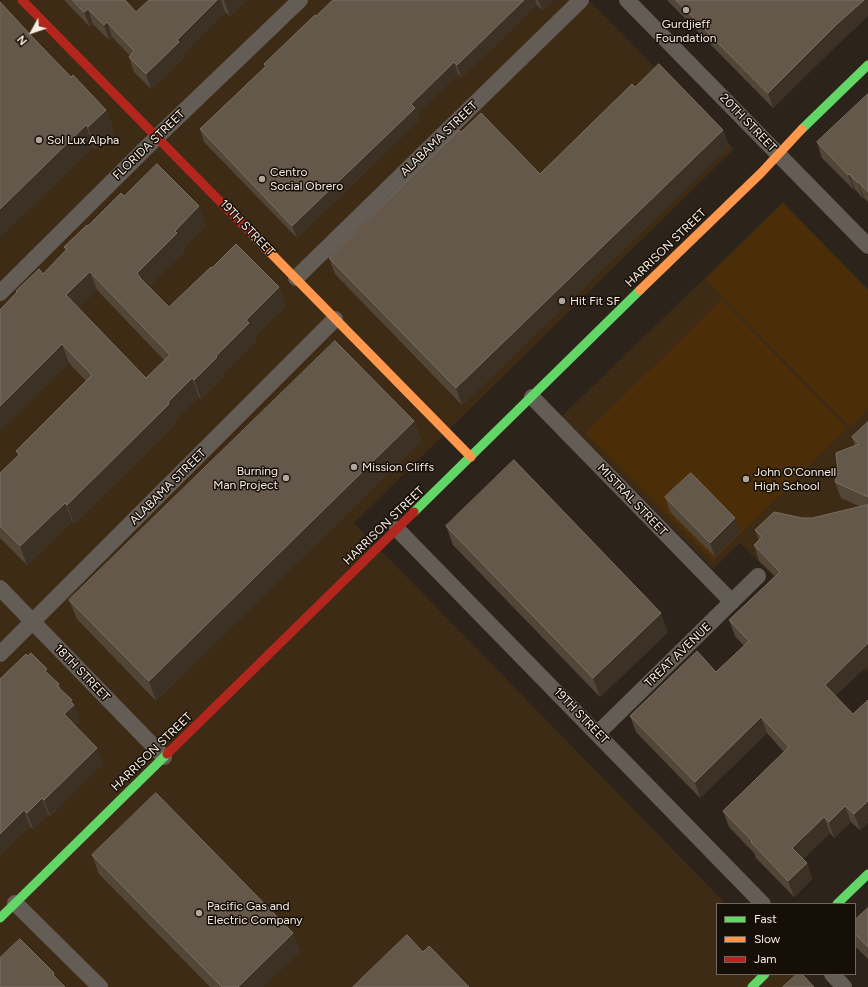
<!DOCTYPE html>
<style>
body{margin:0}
#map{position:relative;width:868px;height:987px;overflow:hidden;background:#2c241b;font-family:Figtree,sans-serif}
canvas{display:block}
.legend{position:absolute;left:716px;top:903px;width:140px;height:72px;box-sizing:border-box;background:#160f08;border:1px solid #70685f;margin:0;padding:5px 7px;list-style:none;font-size:12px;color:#f8ede2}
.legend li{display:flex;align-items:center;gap:8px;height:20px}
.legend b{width:20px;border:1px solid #70685f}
.north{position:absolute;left:12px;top:12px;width:40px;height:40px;-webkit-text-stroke:3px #160f08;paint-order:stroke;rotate:230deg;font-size:11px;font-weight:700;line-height:16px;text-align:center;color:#f8ede2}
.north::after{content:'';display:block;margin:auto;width:14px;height:18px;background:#f8ede2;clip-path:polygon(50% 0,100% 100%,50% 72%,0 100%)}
</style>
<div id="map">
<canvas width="868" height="987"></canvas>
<ul class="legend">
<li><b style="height:5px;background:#63d668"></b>Fast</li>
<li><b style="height:5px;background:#ff974d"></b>Slow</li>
<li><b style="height:5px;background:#b3261e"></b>Jam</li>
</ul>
<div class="north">N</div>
</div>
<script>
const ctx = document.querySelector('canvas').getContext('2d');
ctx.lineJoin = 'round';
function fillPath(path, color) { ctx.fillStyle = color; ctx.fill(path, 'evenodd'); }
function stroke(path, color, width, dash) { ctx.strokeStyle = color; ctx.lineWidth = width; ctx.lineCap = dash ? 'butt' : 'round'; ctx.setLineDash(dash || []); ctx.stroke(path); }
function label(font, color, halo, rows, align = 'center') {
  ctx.font = font + ' Figtree,sans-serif'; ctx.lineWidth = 3; ctx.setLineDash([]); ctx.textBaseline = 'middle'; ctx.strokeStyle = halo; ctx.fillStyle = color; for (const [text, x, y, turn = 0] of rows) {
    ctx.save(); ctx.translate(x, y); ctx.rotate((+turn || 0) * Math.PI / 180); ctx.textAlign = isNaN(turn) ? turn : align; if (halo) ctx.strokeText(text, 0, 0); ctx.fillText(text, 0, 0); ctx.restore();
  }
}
fillPath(new Path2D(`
 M0,0H589L734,149L354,523L726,904H717V974H794L807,987H0Z
 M783,202L868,289V672L740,543L713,569L562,416Z`), '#3e2b15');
fillPath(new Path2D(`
 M783,204L868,291V409L850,427L706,280Z
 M721,300L847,428L713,561L586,433Z`), '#4b2e07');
stroke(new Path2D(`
 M627,0L868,246
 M296,278L581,0
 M0,293L157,137L300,0
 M532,397L732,602
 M397,529L763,904
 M0,588L164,757
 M0,654L335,319
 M597,734L758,576
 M15,903L100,987
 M832,974L844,987`), '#645d56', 16);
stroke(new Path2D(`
 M802,129L868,65
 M414,512L640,290
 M837,904L868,874
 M0,918L167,754
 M752,987L765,974`), '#63d668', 9);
stroke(new Path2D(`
 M252,234L471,457
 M640,290L761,173L802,129`), '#ff974d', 9);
stroke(new Path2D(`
 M22,0L252,234
 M167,754L414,512`), '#b3261e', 9);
fillPath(new Path2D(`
 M64,0H125L136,12L149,0H246L230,16L225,12L184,54V57L151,89L134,72L129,57L130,56L112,37L109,40L93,24L90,27Z
 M333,0H553L542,10L537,5L461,78L458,74L417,114L419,120L297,238L204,142L200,129L265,67L264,64L316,16Z
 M667,0H868V16L843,39L773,108Z
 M39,44L71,77L106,110L114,132L96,149L94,147Z
 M635,87L723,130L729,147L462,405L335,274L329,258L461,132L540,174Z
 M868,94V202L864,198L863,199L855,189L854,190L822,158L817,142Z
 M124,196L206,225L183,249L184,252L149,286L169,307L212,268L279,287L286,306L254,337L256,341L223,374L224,376L201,399L199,397L175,420L176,423L74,524L72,521L27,565L0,538V473L18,456L16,451L86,381L69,363L16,291L43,274L66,251L64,247L88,226ZM97,290L164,360L146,378L78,308Z
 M414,421L421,441L156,701L77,619L69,600Z
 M868,422V665L835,696L853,714L868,700V822L860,830L851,822L834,838L830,833L803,859L807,863L812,879L794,897L756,858L754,853L729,827L723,811L784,752L767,733L700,798L636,732L630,716L716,672L744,646L735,636L729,620L775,576L759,561L754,545L759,540L755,530L802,518H812L861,507L841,498L835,482L855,446L852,437Z
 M665,497L735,518L740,532L715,557L670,512Z
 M446,526L668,632L600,697L453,545Z
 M28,656L49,675L59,684L61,690L72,700L79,721L75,725L103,763L50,816L48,814L33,829L30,826L0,855V679Z
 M92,855L300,951L263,987H210L99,874Z
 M868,908V959L855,946V920Z`), '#524638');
fillPath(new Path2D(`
 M217,0H221L225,12L184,54V57L151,89L146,74L177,40Z
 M225,0H246L230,16L224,1Z
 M524,0H535L537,5L461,78L457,65Z
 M538,0H553L542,10Z
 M864,0H868V16L843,39L773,108L768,93L837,24Z
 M88,9L93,24L90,27L84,12Z
 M107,22L112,37L109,40L104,25Z
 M454,62L458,74L417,114L419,120L297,238L292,226L411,104Z
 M106,110L114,132L96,149L88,127Z
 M86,125L94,147L0,238V209Z
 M723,130L729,147L462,405L456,388Z
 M849,174L855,189L854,190L848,175Z
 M858,182L864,198L863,199L858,183Z
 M199,206L206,225L183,249L184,252L143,292L137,273L175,231Z
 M90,272L97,290L72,314L66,295Z
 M279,287L286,306L254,337L256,341L223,374L224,376L201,399L194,380L216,356L246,320Z
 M62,344L69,363L0,431V406Z
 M192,378L199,397L175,420L176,423L74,524L67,505Z
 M414,421L421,441L156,701L149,681Z
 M65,503L72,521L27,565L20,546Z
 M735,518L740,532L715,557L710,543Z
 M661,613L668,632L600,697L593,678Z
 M868,643V665L831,700L825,685Z
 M72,700L79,721L70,730L64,714L70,701Z
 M761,717L767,733L700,798L695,782Z
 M97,748L103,763L50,816L44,800Z
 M42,798L48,814L33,829L27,813Z
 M868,801V822L860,830L854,814Z
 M845,806L851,822L834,838L829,822Z
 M24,810L30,826L0,855V834Z
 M824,817L830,833L798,864L792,848Z
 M807,863L812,879L794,897L788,881Z
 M293,933L300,951L263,987H238Z`), '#3b3125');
const building = new Path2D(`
 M73,0H125L136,12L149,0H217L177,40L179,42L146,74L129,57L134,51L107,22L104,25L88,9L84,12Z
 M333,0H524L457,65L454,62L411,104L415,108L292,226L200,129L266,66L264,64L293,36L315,15L316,16Z
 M676,0H864L837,24L768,93Z
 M0,2L39,44L71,77L73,75L106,110L88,127L86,125L0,209Z
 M659,64L723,130L456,388L329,258L459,130L461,132L481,113L540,174L632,84L635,87Z
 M868,94V192L858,182V183L849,174L848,175L817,142Z
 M157,164L199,206L175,231L177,233L137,273L141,279L169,307L211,267L212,268L236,244L279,287L246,320L249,323L216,356L217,357L194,380L192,378L168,402L169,404L67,505L65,503L20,546L0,526V473L20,454L16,451L92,375L62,344L0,406V310L17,292L16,291L39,269L43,274L67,249L64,247L87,225L88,226L121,193L124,196ZM90,272L170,355L146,378L66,295Z
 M335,341L414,421L149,681L69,600Z
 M868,422V497L835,482L838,472L836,453L859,444L852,437Z
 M514,460L661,613L593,678L446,526Z
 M691,473L735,518L710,543L665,497Z
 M868,505V643L825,685L853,714L868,700V801L854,814L845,806L829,822L824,817L792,848L807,863L788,881L751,842L752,841L723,811L789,747L761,717L695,782L630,716L697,651L716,672L749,641L729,620L780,572L754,545L762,537L755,530L774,512L802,518H812Z
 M31,653L47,669L45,671L59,684L57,686L72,700L70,701L74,705L64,714L97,748L44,800L42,798L27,813L24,810L0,834V679L26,654L28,656Z
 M156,793L293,933L238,987H222L92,855Z
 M868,908V947L855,934V920Z
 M407,935L423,952L429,946L469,987H353Z
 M20,939L54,973L53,975L65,987H0V958Z
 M797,974H802L814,987H783Z`);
fillPath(building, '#63584a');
stroke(building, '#7b6f62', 1);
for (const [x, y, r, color] of [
 [686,10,4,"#b1a79c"],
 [39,140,4,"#b1a79c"],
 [262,179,4,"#b1a79c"],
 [562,301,4,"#b1a79c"],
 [354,467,4,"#b1a79c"],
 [286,478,4,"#b1a79c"],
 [746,479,4,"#b1a79c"],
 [199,913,4,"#b1a79c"]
]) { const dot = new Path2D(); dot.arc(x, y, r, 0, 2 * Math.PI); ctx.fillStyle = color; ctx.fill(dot); stroke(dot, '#160f08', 1.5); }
label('12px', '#f8ede2', '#160f08', [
 ["Gurdjieff",686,24,"center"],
 ["Foundation",686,38,"center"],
 ["Sol Lux Alpha",47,140],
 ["Centro",270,172],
 ["Social Obrero",270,186],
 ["Hit Fit SF",570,301],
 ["Mission Cliffs",362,467],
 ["Burning",278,471,"right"],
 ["Man Project",278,485,"right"],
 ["John O'Connell",754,472],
 ["High School",754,486],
 ["Pacific Gas and",207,906],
 ["Electric Company",207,920]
], 'left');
label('12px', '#f8ede2', '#160f08', [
 ["20TH STREET",748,123,46],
 ["ALABAMA STREET",439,139,-44],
 ["FLORIDA STREET",149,145,-44],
 ["19TH STREET",247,228,46],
 ["HARRISON STREET",666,248,-44],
 ["ALABAMA STREET",168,487,-45],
 ["MISTRAL STREET",632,500,46],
 ["HARRISON STREET",384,526,-44],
 ["TREAT AVENUE",678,655,-44],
 ["18TH STREET",82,673,46],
 ["19TH STREET",581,716,46],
 ["HARRISON STREET",152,752,-44]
]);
</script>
